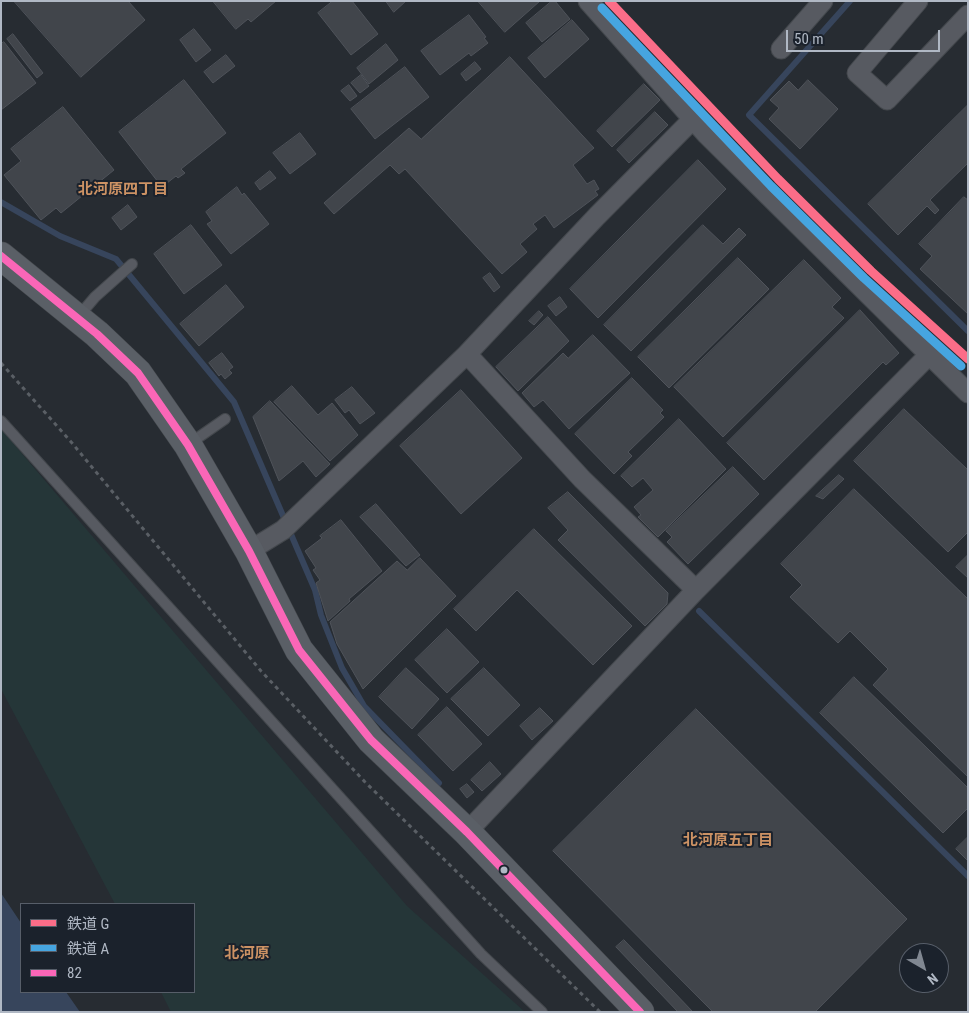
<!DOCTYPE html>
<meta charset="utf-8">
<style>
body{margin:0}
#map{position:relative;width:969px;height:1013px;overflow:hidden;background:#272c32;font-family:"Roboto Condensed","Noto Sans JP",sans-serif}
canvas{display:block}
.frame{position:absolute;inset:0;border:2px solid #b0b8c4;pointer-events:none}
.legend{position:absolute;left:20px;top:903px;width:175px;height:90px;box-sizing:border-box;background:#1b222c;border:1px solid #575e69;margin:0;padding:6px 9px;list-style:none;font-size:15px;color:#b0b8c4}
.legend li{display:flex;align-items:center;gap:10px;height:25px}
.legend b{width:25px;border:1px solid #575e69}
.north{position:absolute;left:899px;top:943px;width:50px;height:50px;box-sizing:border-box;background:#1b222c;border:1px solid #575e69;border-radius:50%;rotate:142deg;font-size:14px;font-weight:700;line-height:20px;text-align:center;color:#b0b8c4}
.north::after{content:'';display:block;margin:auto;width:18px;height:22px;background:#808791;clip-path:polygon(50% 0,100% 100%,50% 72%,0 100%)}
.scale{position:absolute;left:786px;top:30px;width:154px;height:22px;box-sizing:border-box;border:2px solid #b0b8c4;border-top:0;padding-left:6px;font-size:15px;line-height:18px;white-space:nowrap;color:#b0b8c4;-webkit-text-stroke:4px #1b222c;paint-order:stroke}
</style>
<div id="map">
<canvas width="969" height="1013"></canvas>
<div class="frame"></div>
<ul class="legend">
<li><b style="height:6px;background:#fb6d88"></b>鉄道 G</li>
<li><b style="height:6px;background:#46a5e0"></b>鉄道 A</li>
<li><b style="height:6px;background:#fa66b7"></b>82</li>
</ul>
<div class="north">N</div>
<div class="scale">50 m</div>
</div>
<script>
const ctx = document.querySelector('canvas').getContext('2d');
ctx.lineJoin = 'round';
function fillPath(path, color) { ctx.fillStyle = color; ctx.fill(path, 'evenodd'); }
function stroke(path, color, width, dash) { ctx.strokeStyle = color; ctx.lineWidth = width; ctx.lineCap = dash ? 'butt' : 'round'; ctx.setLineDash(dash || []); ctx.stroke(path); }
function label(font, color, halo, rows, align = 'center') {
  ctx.font = font + ' "Roboto Condensed","Noto Sans JP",sans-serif'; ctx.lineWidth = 4; ctx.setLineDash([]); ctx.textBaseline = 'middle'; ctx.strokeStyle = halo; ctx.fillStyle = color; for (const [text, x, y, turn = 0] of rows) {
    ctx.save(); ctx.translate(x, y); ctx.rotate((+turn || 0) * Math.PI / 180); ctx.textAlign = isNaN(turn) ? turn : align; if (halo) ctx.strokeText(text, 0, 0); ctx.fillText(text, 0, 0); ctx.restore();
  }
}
fillPath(new Path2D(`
 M1,429L407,906L525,1012H171L161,992H194V904H115L1,689Z`), '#253638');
fillPath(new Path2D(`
 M1,893L21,923V992H66L80,1012H1Z`), '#37455c');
stroke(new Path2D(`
 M850,1L749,115L968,331
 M1,202L60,236L116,259L234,402L315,590L321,615L342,668L364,706L439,783
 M699,611L968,876`), '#37455c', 6);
const building = new Path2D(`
 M14,1H128L145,20L81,77Z
 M213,1H276L251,22L248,19L236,29Z
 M333,1H352L378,34L351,55L318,13Z
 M386,1H406L394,12Z
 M478,1H540L505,32Z
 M552,1H555L570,19L542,42L526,23Z
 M469,15L486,37L484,38L488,43L471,56L469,53L440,75L421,51Z
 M572,20L589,39L545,78L528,58Z
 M194,29L211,50L196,62L180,40Z
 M13,34L43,73L37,78L7,39Z
 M4,42L36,83L1,110V44Z
 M386,44L398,60L369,84L357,68Z
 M226,55L235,66L213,83L204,72Z
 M510,57L594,148L573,165L587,184L594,180L599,189L595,191L598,195L554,228L545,215L533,224L537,229L520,244L527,252L502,274L405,169L399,174L390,165L334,214L324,203L409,128L421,139Z
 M475,62L481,69L466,81L461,74Z
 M405,67L429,97L375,139L351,109Z
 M361,75L369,86L360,93L351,83Z
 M184,80L226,133L181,169L185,173L178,178L176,176L162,187L119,132Z
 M808,80L838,109L800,149L769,119L779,108L770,100L789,81L798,90Z
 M644,84L660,100L612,147L597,131Z
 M349,85L357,96L350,101L341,91Z
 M968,105V163L930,200L939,210L935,214L927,206L898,235L868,204Z
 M63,107L114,170L61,213L56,208L41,220L4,175L21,161L11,149Z
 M655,112L668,125L629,163L617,150Z
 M300,133L316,154L290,174L273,153Z
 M698,160L726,189L598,318L570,289Z
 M270,171L276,178L260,190L255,183Z
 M237,187L242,195L244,193L269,224L231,254L207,224L212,221L206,212Z
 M964,197L968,200V314L920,269L932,256L919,244Z
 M128,205L137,217L121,230L112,218Z
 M191,225L222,265L184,294L154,254Z
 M703,225L723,244L739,228L746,235L631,351L604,325Z
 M738,258L769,289L669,388L638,357Z
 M804,260L841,298L832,307L844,318L723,437L674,387Z
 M490,273L500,287L494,292L483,278Z
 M226,285L244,307L199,346L180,324Z
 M560,297L567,307L556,316L548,306Z
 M860,310L899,353L886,365L883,362L764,480L727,443Z
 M539,311L543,315L534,325L529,321Z
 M548,317L569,341L518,391L496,367Z
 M593,335L630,373L569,429L543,400L534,407L522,393L563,353L568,358Z
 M222,353L233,367L229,370L232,373L225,379L221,374L219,376L209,363Z
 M632,378L663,410L660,413L664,417L628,452L632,456L614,474L575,434Z
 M292,386L318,415L332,403L358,435L330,461L274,402Z
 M352,387L375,413L360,424L349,410L345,413L335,400Z
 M461,390L522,458L461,514L400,446Z
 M270,401L330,464L316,477L303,461L279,481L253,417Z
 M904,409L968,470V532L948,552L854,461Z
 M679,419L726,469L658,537L638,517L641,515L634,507L653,490L643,478L632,487L621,476Z
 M733,467L759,494L688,564L667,542L672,537L666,531Z
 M839,475L844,479L823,499L816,496Z
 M854,489L968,599V777L873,685L888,669L850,631L838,643L790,597L802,585L781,564Z
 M568,492L668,593L667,604L645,626L558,540L568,530L548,508Z
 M376,504L420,555L406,566L360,517Z
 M341,520L382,571L349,599L350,601L328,621L316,583L320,580L313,570L316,568L305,551L322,538L320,536Z
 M534,529L632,626L593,665L517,590L476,631L454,609Z
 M968,555V578L956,567Z
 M420,558L456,596L363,689L337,644L330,622L397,561L407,570Z
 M447,629L479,662L447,693L415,660Z
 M406,668L439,699L412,729L379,697Z
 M484,668L520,705L488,736L451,699Z
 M854,677L968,788V808L943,833L820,713Z
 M447,707L482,744L453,771L418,735Z
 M540,708L553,721L532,740L520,726Z
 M696,709L907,919L815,1012H713L553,851Z
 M490,762L501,774L482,791L471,780Z
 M467,784L474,792L467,798L460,789Z
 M968,837V861L956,849Z
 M624,940L693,1012H678L616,947Z`);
fillPath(building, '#41454b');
stroke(building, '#4f535a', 1);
const lane = new Path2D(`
 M78,317L95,297L132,264
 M1,421L481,954L542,1012
 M189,444L225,419`);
const street = new Path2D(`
 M588,1L706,134L968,393
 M918,1L857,73L887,100L968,15
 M781,49L823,1
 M467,354L582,479L696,590
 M249,551L283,530L467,354L597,216L693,119
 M467,832L696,590L929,355`);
const secondary = new Path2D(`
 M1,256L97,334L138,373L188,445L249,551L299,650L371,740L467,832L640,1012`);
stroke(lane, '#44484d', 12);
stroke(street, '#44484d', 21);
stroke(secondary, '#44484d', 29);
stroke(new Path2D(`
 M1,363L72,443L261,671L365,782L600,1012`), '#5a5f65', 3, [4, 4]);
stroke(lane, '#575a61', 10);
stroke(street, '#575a61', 19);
stroke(secondary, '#5a5f66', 28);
stroke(new Path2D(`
 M1,256L97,334L138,373L188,445L249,551L299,650L371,740L467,832L640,1012`), '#fa66b7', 8);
stroke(new Path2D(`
 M609,1L778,179L871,271L968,359`), '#fb6d88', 9);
stroke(new Path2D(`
 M602,8L771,186L864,278L961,366`), '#46a5e0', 9);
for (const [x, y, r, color] of [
 [504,870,4.5,"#b0b8c4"]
]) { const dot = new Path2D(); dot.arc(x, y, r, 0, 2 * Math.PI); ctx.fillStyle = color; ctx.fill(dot); stroke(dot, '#1b222c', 2); }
label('bold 15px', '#cc9264', '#1b222c', [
 ["北河原四丁目",123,190],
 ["北河原五丁目",728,841],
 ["北河原",247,954]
]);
</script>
